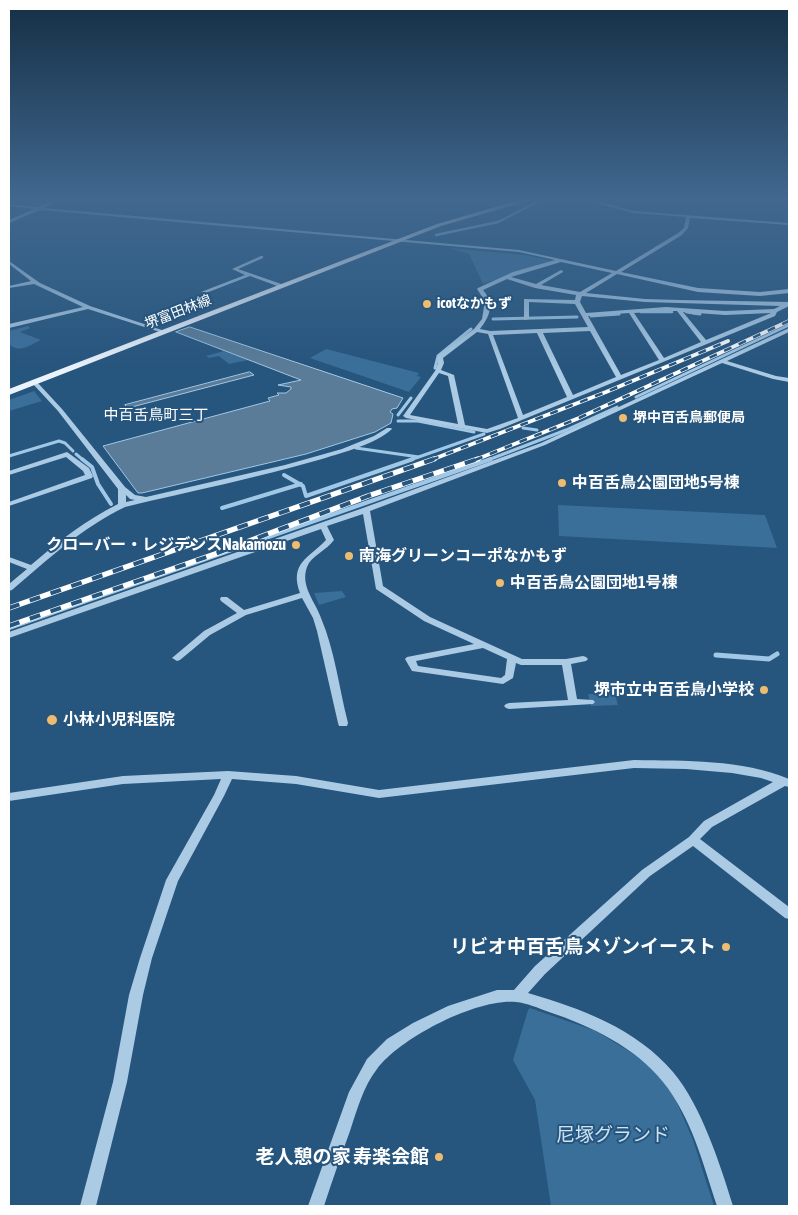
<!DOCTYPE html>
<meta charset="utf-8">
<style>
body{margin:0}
#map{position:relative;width:798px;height:1215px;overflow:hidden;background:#26557d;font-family:"Asap Condensed",sans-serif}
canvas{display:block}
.frame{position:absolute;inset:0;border:10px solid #fff;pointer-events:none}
</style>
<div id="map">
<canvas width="798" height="1215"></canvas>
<div class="frame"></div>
</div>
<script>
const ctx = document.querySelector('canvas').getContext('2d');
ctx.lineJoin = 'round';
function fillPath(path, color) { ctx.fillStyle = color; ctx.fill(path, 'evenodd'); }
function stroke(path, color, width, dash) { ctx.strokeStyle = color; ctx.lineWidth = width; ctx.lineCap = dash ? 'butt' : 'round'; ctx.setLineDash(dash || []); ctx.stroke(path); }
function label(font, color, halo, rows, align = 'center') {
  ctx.font = font + ' "Asap Condensed","Noto Sans JP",sans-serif'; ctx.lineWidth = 4; ctx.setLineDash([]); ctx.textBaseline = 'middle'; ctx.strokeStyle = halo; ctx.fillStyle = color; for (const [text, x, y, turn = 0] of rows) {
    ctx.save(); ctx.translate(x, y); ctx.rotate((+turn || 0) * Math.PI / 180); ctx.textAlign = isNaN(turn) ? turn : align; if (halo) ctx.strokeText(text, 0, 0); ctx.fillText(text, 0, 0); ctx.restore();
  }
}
fillPath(new Path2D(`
 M450,248L525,255L553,261L483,284L469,254Z
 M28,326L30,328L20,332L41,340C30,345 19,354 9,344V331Z
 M326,349L419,373L417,376L421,377L409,392L310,358Z
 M224,351L248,360L229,364L219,356L209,358L206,356Z
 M34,391L42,401L9,411V400Z
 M558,505L765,515L777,548L559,536Z
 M342,591L346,597L319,605L314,593Z
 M588,694H615L618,705L591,706Z
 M530,1008L596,1031L632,1053L656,1072L675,1098L693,1140L714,1206H551L535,1100L513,1060L528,1010Z`), '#3a6f9a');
const water = new Path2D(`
 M190,327L403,398L397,408L392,409L390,412L393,414L391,423L375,432L306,454L142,493H138L103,446L270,401L268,398L279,395L277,393H286L291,389V387L278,385L301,380L176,332Z
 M250,372L254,375L128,408L125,405Z`);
fillPath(water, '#5a7c98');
stroke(water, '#a0c7e5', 1);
stroke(new Path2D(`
 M436,235L498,222L539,201
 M641,312H672
 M686,312L698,314`), '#a0c7e5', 2.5);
stroke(new Path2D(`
 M689,312L700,314
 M591,316L619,314
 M493,319L577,317
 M435,368L438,356L471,329
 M636,397L789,325
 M398,415L411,398
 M398,421H418L474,432
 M523,428L537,430
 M356,448L419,457
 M76,454L83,460
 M9,456L59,441L65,443L73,451
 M410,460L484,434
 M488,460L566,430L617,407`), '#a0c7e5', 3);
stroke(new Path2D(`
 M82,459L92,467L98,484L111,504
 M284,475L303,486L306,496L413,459
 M222,508L301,484
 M9,628L491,459`), '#a0c7e5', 4);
stroke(new Path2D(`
 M716,655L769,659L777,654`), '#a0c7e5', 5);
fillPath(new Path2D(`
 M53,200H60L44,208L519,250L616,271L678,233L684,228L686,217L633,213L585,200H594L633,211L789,223V225L690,218L688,228L682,235L621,272L698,288L760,292L789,289V293L760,296L698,292L617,274L586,293L645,299L680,300L789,302V306L777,312L775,316L500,429L487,433L406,418L403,416L435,371L438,363V356L474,329L482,319L485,301L477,289L478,288L513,272L555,260L519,252L40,210L9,223V220L34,209L9,206V204L39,207ZM561,262L612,273L580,292L541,285L563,272V271L561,270L536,284L511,277ZM507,279L535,288L576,295L575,300L524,299V320L529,319V302L575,304L588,327L490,331L480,329C490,316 495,304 483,290ZM582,296L645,302L780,306L774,309L725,311L666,307L586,313L580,302ZM666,311H677L701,342L664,358L634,313ZM683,312L725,315L771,313L706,340ZM629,313L659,360L621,375L588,316ZM590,331L616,377L573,395L543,333ZM477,332L488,334L518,418L487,429L465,425L454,375L441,370L444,363L443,358ZM537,333L567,397L523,415L493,335ZM439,373L448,376L458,424L410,415Z
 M261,256H263V258L238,269L284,285V287H280L250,276L206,293L201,292L245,275L232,269Z
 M9,261L40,283L90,306L165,331L160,332L88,309L9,328V324L83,307L34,284L9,288V286L31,281L9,264Z
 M789,328V332L727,361L776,376L789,378V382L773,379L722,363L545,445L370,511L383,586L430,617L522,659H566L583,656L586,657L588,659L586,661L571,664L577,699L593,700L595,702L593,704L509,709L506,708L504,706L506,704L509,703L568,700L562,665H521L516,663L513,678L503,684L412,671L405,659L407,657L474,644L424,621L376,589L363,514L327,526L334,540C327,550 311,556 307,567C300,586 315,601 321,618C335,651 339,688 348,723L347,726H339L338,723L317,631L313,618L302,598L246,615L210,635L180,660L177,661L172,658L204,631L237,613L221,601L220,599L221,597H227L244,610L300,593C289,563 309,558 326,540L321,529L9,638V632L363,508L541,443ZM483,648L507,659L505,675L501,678L418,666L416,661Z
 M35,381L37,382L62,409L125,487L135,495L146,497L285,465L342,449L374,436L387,428H391L392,429C376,444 344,452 322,459C257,478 191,491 125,507C82,528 48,559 12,590L9,591V584L27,569L9,562V557L31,565C59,541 86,520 118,504V489L58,411L33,384V382ZM126,495L130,499L135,500L126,502Z
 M67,452L89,468L93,476L92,478L9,506V502L85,475L83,471L66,457L9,475V471Z
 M634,760C685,761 742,759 789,779V787L785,786L712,827L700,839L789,907V919L785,918L693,846L650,876L545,974L528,993C580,1008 637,1029 673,1072C701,1105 720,1164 733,1206H717C703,1164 692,1118 663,1082C635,1047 591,1026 549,1012C538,1008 527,1003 516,1002C477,998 400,1038 377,1069C363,1087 357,1110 350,1131C341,1156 332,1181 324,1206H308L349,1092L367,1059L387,1039L413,1023L448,1006L497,990H514L535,966L642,870L689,837L704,821L773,782L761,778L732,773L686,769L634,768L379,798L296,784L232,779L224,796L178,881L152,958L143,995L127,1082L96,1206H80L113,1082L129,995L140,958L166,880L214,795L221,779L123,784L9,801V793L123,776L228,771L296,776L379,790Z`), '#abcbe5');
fillPath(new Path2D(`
 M519,200H531L441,226L9,395V389L437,224Z`), '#ebf4fd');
const railFar1 = new Path2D(`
 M431,460L606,392L728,341
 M475,460L579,418L789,321`);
const rail = new Path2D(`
 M9,608L434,459
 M9,626L215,554L368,496L478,459`);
stroke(railFar1, '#fff', 4);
stroke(rail, '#fff', 5.5);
stroke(railFar1, '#26557d', 2.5, [8]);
stroke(rail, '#26557d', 4, [11]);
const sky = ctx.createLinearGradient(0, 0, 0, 371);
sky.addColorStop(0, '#152f45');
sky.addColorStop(0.54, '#41688f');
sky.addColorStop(1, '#41688f00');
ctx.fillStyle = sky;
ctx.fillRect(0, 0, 798, 371);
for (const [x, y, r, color] of [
 [427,304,5,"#edbc71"],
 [623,418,5,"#edbc71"],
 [562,483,5,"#edbc71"],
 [296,545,5,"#edbc71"],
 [349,556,5,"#edbc71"],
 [500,583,5,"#edbc71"],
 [764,690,5,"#edbc71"],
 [52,720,6,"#edbc71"],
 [726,947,5,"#edbc71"],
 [439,1157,5,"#edbc71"]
]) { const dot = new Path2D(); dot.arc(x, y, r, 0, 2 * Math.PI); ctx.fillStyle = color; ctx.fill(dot); stroke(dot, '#26557d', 2); }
label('bold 14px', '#fff', '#26557d', [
 ["icotなかもず",437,304],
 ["堺中百舌鳥郵便局",633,418]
], 'left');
label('14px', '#fff', '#26557d', [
 ["堺富田林線",178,312,-21]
]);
label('15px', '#fff', '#26557d', [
 ["中百舌鳥町三丁",156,415]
]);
label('bold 16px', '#fff', '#26557d', [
 ["中百舌鳥公園団地5号棟",572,483],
 ["クローバー・レジデンスNakamozu",286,545,"right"],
 ["南海グリーンコーポなかもず",359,556],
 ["中百舌鳥公園団地1号棟",510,583],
 ["堺市立中百舌鳥小学校",754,690,"right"],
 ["小林小児科医院",63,720]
], 'left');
label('bold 19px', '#fff', '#26557d', [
 ["リビオ中百舌鳥メゾンイースト",716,947],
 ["老人憩の家 寿楽会館",429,1157]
], 'right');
label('19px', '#cee3f4', '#26557d', [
 ["尼塚グランド",613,1135]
]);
</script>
